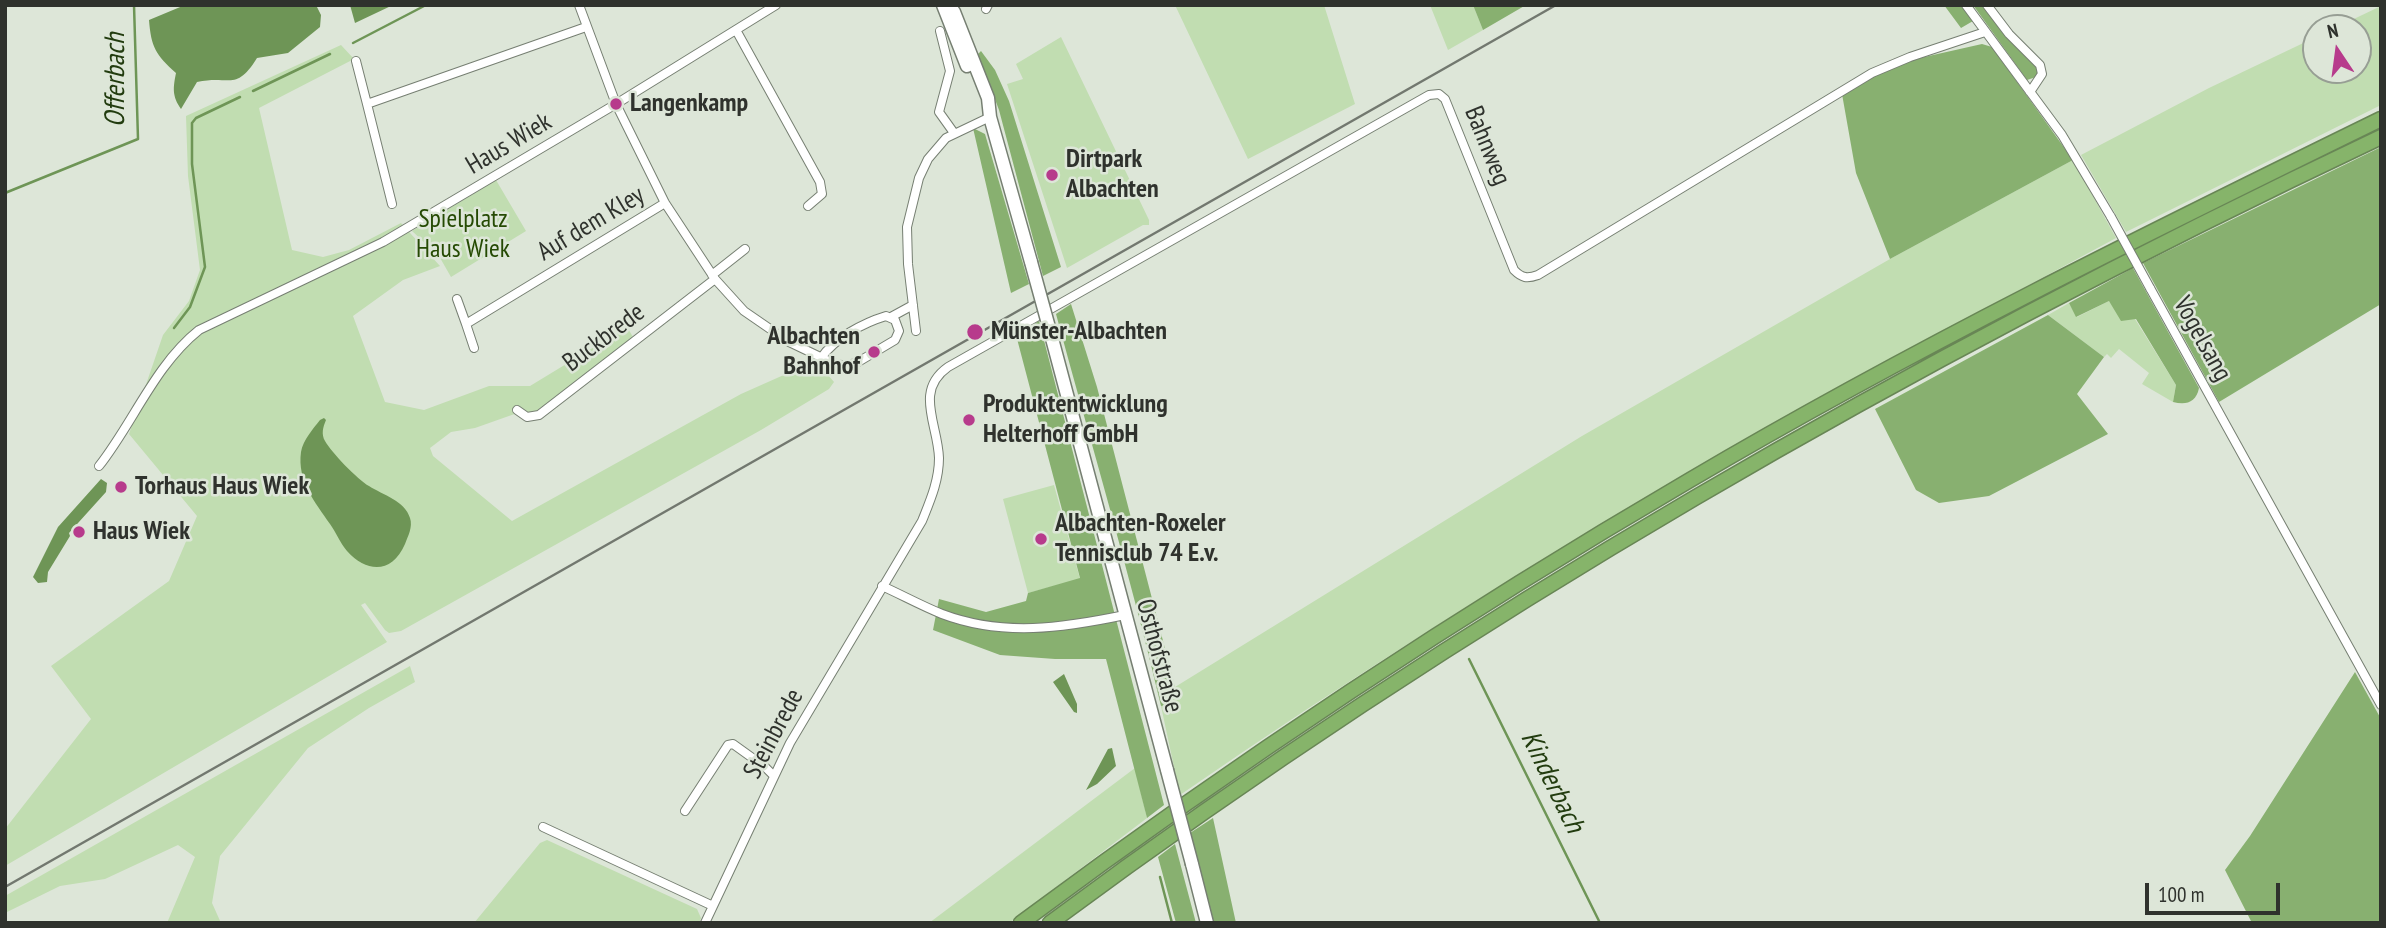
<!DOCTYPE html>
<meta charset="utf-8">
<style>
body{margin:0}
#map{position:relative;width:2386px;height:928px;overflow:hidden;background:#dde6d8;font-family:"PT Sans Narrow",sans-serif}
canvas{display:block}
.frame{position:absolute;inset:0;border:7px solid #2f322d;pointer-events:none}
.north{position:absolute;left:2302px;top:14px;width:70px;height:70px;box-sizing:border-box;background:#dde6d8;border:2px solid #979e94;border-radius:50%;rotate:347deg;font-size:19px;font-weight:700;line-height:28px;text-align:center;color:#2f322d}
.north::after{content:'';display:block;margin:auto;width:24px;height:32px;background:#b73b8c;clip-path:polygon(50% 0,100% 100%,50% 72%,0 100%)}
.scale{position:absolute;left:2145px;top:883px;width:135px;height:32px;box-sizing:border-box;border:4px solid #2f322d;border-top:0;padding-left:9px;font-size:21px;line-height:24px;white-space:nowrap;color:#2f322d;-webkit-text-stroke:5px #dde6d8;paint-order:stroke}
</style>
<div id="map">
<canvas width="2386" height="928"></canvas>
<div class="frame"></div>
<div class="north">N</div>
<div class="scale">100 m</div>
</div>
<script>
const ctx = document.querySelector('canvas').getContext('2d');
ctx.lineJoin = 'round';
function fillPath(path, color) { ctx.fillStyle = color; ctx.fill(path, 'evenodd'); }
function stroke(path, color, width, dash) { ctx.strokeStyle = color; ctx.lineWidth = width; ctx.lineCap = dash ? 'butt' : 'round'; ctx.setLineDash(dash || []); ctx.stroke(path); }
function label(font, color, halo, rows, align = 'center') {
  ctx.font = font + ' "PT Sans Narrow",sans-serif'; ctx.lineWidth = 5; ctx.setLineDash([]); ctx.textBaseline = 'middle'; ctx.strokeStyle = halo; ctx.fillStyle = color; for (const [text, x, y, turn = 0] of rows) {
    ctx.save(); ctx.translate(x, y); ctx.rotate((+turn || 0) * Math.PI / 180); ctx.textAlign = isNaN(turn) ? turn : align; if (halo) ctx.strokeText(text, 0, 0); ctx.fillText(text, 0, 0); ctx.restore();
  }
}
fillPath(new Path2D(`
 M1175,5H1324L1355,104L1248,159Z
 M1430,5H1473L1483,30L1448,50Z
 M2381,6V105L2126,232L2081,155L2209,88L2316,37V70H2358V28H2335Z
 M1061,37L1149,220V225H1143L1067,268L1007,84L1023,79L1016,64Z
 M341,45L354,59L259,108L292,250L323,257L349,250L401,223L440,266L403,280L353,316L385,402L424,410L489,386H530L627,327L633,337L534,413L523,411L475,428L451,432L430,448L433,456L512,521L741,394L786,374L809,369L828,375L834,382L829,389L761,430L401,631L389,633L385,630L365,603L361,605L387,642L5,866V829L91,719L51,666L169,581L197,516L129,434L163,335L189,301L200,270L188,176L186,116Z
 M2073,160L2116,238C1973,315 1830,392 1689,473C1515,574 1345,681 1180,795L1161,706L1171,704L1175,687L1582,436L1890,259Z
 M496,180L526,231L451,277L439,256L412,231Z
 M2109,301L2135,319L2176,385L2173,402L2142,384L2149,373L2119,349L2111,358L2107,354L2104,357L2048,315L2069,303L2077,317Z
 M1054,485L1080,579L1028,593L1003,499Z
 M410,666L415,682L369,708L308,748L220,856L212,903L221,923H167L195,857L178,845L105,879L60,886L5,913V896Z
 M1135,768L1147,818L1009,923H929Z
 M547,840L697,909L701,918L699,923H474L540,843Z`), '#c1ddb1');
fillPath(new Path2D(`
 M1473,5H1526L1483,30Z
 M1944,5H1962L1973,21L1961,28Z
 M1973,5H1985L2037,66L2038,73L2036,77L2027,80Z
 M1982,44L1992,47L2073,160L1890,259L1856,173L1842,94L1874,76L1911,60Z
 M981,51L995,70L1009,101L1061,267L1043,276L999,110L978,54Z
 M973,128L985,134L1029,284L1011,293Z
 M2381,147V304L2219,402L2143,263Z
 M2133,268L2199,388C2196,403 2186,405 2173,402L2176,385L2136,319L2121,321L2109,301L2076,317L2069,303Z
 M1071,304L1097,387L1175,687L1171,704L1161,706C1130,574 1091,444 1056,314Z
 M2048,315L2104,357L2077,394L2108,434L1989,496L1939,503L1916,490L1875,409Z
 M1039,321L1164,805L1147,818L1106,659H1055L1000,655L933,630L939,599L986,612L1026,601L1028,593L1080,578L1016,335Z
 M2355,672L2381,719V923H2252L2225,870L2250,836Z
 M1213,818L1236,923H1214L1190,833Z
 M1175,844L1196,923H1176L1158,857Z`), '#88b070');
fillPath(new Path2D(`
 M185,5H316L321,15L320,27L288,53L257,58C236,92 230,75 197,82L181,109C172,96 173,88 176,73C156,55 151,47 149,20Z
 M350,5H393L355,23Z
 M324,418L326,420C323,427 321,434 325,441C331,452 358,480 369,486C383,495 405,501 410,518C413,527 408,536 405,544C392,574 367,573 347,551C340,543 336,532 330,524C315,502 297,481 301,452C303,440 313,429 320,420Z
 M101,479L107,483L106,492L69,533L70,536L48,572L47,582L38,583L33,577L58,527Z
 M1064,674L1077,704V713L1074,712L1053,682Z
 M1112,748L1116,766L1097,784L1086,790L1108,749Z`), '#6e9556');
stroke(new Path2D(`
 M353,43L426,5
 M253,91L330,54
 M5,193L138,139L134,5
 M174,328L190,307L205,267L192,164V123L196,118L240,97
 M1469,659L1600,923
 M1160,877L1172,923`), '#6e9556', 2.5);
const street = new Path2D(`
 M776,5L616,104L665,203L715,279L744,311L789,342L833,363L846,366L858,362L895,340L899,331L895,320L886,316C863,323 835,338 821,358
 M1966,5L2062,135L2111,217
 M1987,5L2009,34L2040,65L2042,74L2030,92
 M986,9L988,5
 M736,30L820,182L822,194L808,206
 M940,31L950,71L939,112L954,133
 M356,61L367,104
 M392,204L367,104L586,27
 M712,275L745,249
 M2150,288L2381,705
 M457,299L466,324L665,203
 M891,317L913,305
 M466,324L474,348
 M916,331L908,264L907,227L919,178L928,159L946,138L990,117
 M517,410L527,417L539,415L715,279
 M99,466C133,423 155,365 199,330L383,242L616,104L579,5
 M882,586C902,595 922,606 942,614C1003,637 1063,628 1125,615
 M685,811L728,745L733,744L765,767L774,776
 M543,827L713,906
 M705,923L790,743L922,521C930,501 939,481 939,458C938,424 914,391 948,367L1429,95L1439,94L1445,99L1514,270C1522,278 1527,279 1538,275L1872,73L1910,57L1985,32`);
const secondary = new Path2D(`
 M943,5L967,66
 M949,5L954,12L988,98L990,117L1031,262
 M1050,331L1167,770
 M1192,864L1207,923`);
const highway = new Path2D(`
 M1021,923C1236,763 1459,615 1690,480C1914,348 2148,233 2381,119
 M1050,923C1466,614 1912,359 2381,137`);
stroke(street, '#767f72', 10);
stroke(secondary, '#767f72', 15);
stroke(highway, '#688655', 17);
stroke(street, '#fff', 8);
stroke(secondary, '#fff', 12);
stroke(highway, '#86b46a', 14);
stroke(new Path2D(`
 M5,887L1556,5`), '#72786f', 2.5);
const streetBridge = new Path2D(`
 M2111,217L2150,288`);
const secondaryBridge = new Path2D(`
 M1031,262L1050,331
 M1167,770L1192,864`);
stroke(streetBridge, '#767f72', 10, []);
stroke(secondaryBridge, '#767f72', 15, []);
stroke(streetBridge, '#fff', 8);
stroke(secondaryBridge, '#fff', 12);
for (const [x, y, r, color] of [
 [616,104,7,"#b73b8c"],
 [1052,175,7,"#b73b8c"],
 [975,332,9,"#b73b8c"],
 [874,352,7,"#b73b8c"],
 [969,420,7,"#b73b8c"],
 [121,487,7,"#b73b8c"],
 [79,532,7,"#b73b8c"],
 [1041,539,7,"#b73b8c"]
]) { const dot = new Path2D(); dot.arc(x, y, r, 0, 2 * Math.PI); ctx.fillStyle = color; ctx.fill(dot); stroke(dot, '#dde6d8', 2.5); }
label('bold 26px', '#2f322d', '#dde6d8', [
 ["Langenkamp",630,104],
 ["Dirtpark",1066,160],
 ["Albachten",1066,190],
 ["Münster-Albachten",991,332],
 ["Albachten",860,337,"right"],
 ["Bahnhof",860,367,"right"],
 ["Produktentwicklung",983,405],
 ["Helterhoff GmbH",983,435],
 ["Torhaus Haus Wiek",135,487],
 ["Albachten-Roxeler",1055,524],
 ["Tennisclub 74 E.v.",1055,554],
 ["Haus Wiek",93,532]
], 'left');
label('26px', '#2f322d', '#dde6d8', [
 ["Haus Wiek",509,144,-31],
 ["Bahnweg",1487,146,68],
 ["Auf dem Kley",591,224,-31],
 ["Buckbrede",604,338,-37],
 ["Vogelsang",2202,339,61],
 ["Osthofstraße",1159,656,75],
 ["Steinbrede",774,734,-62]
]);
label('26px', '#254a03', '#dde6d8', [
 ["Spielplatz",463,220],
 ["Haus Wiek",463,250]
]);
label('italic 28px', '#223c0f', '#dde6d8', [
 ["Offerbach",116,80,-90],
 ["Kinderbach",1552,782,64]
]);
</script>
